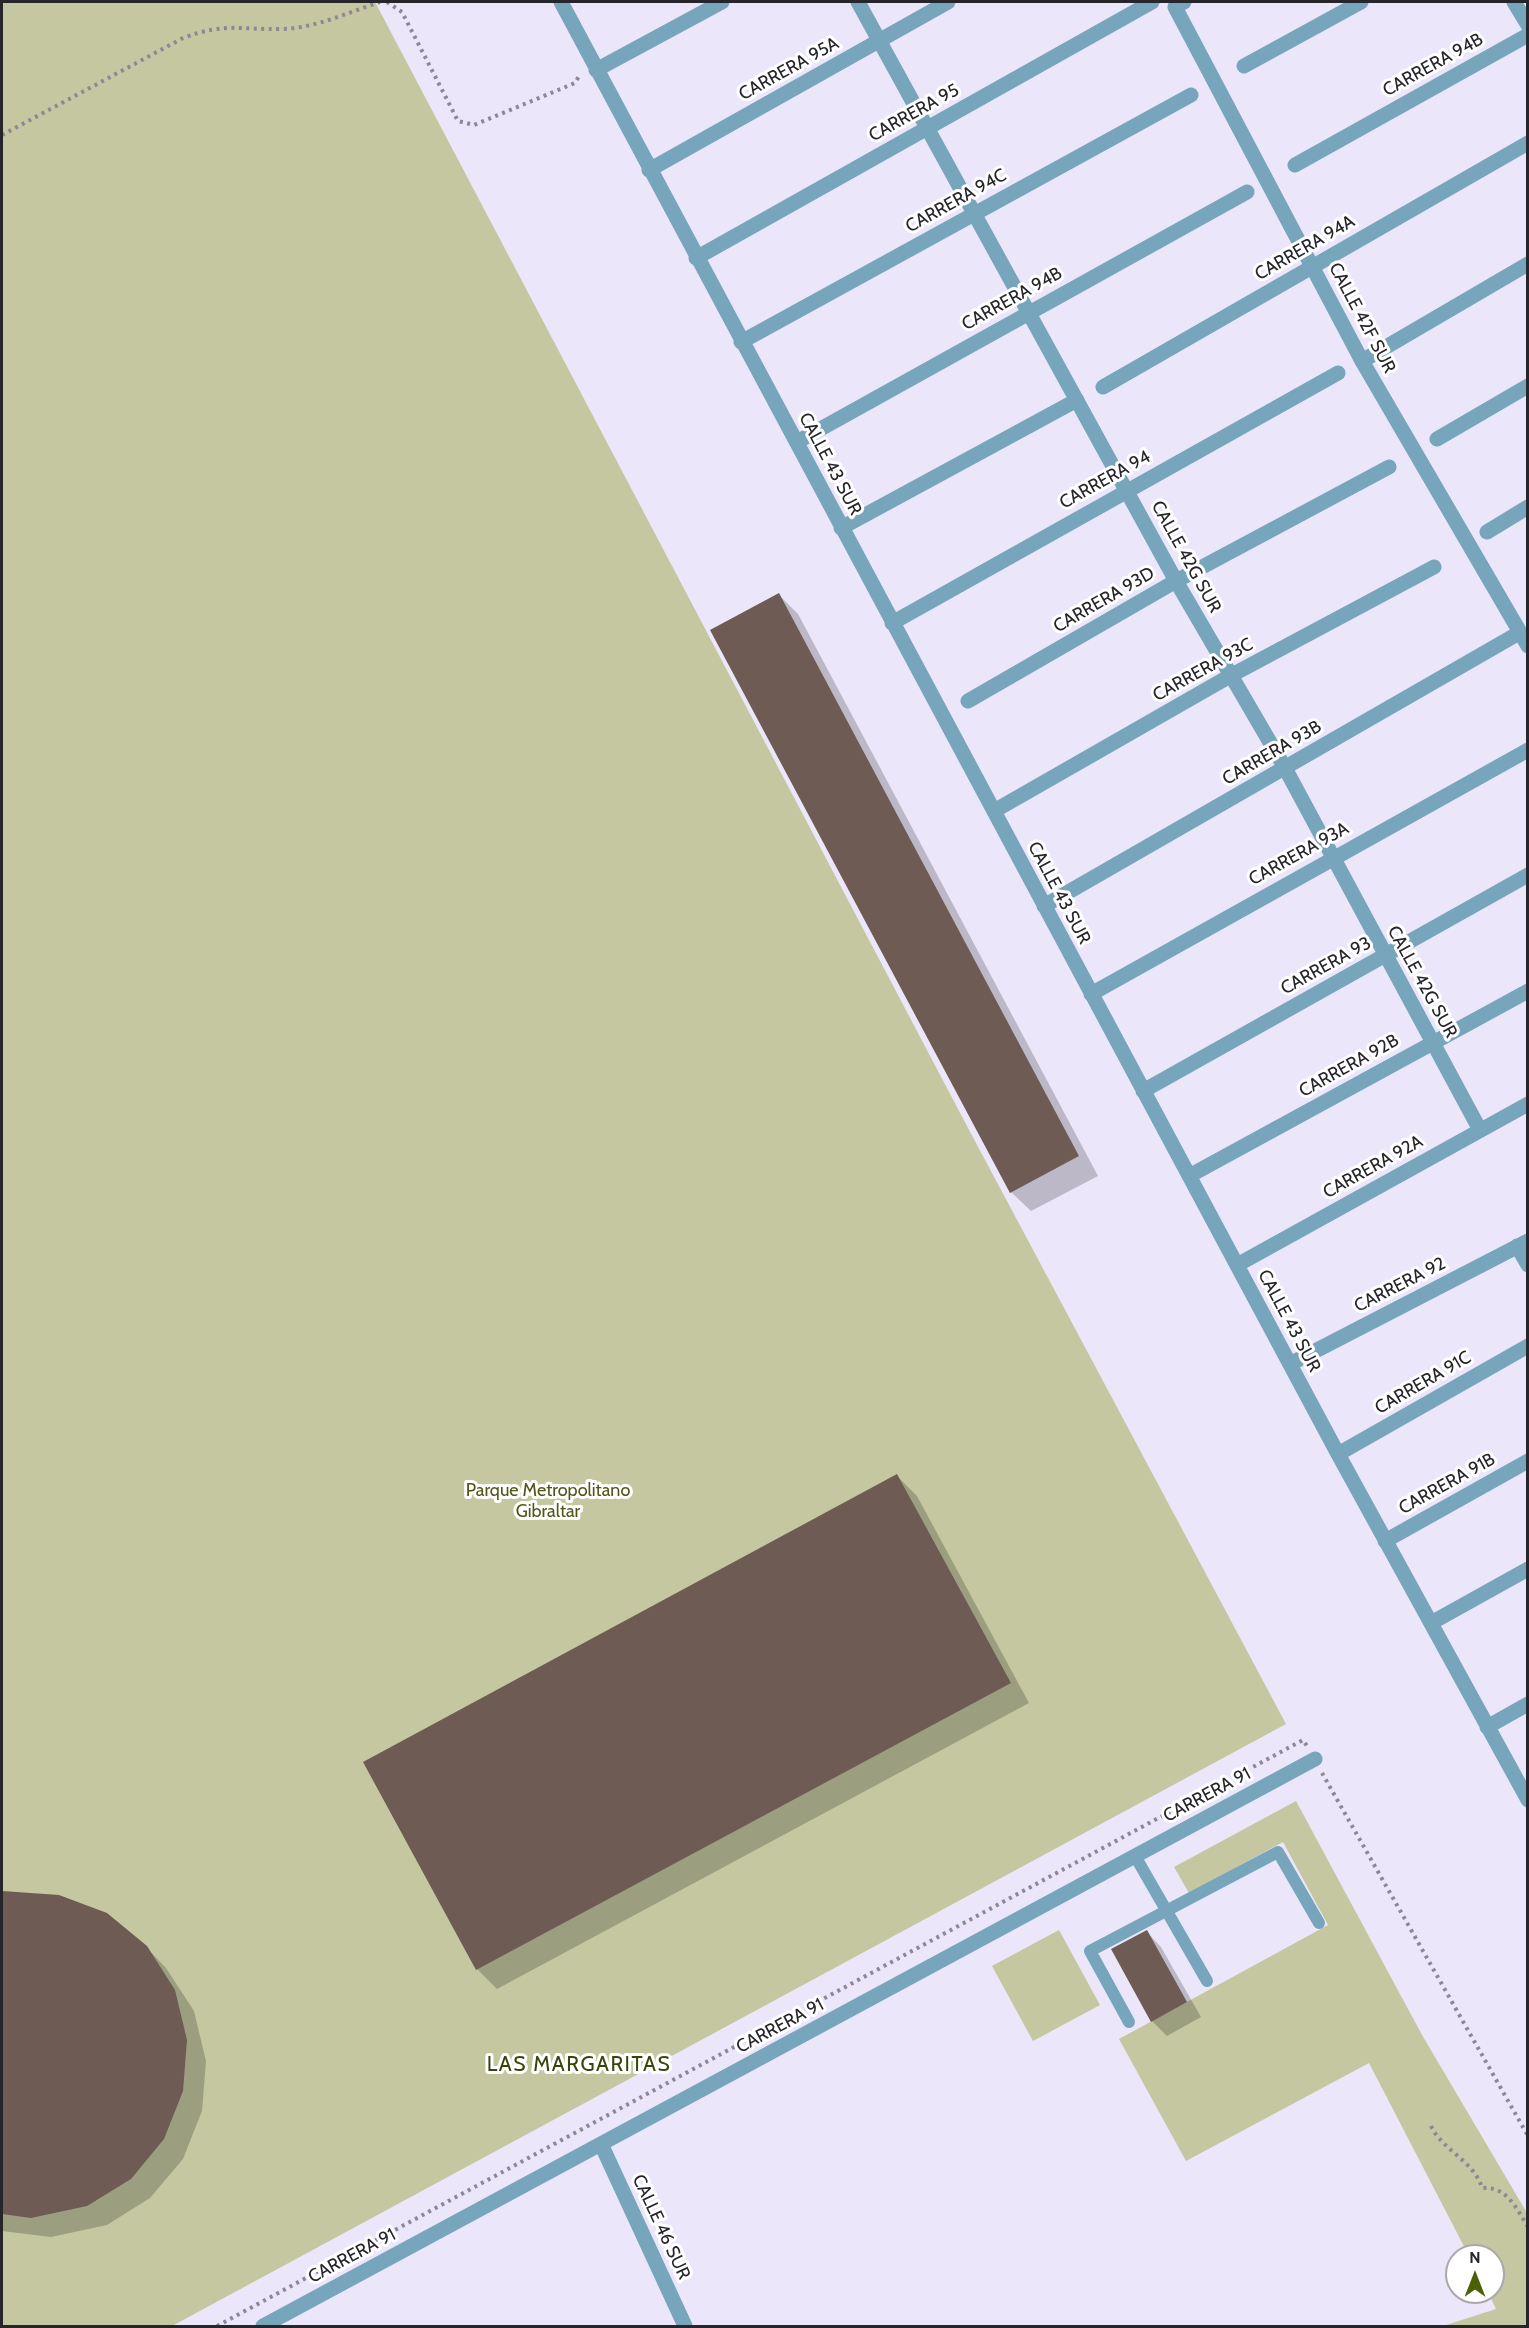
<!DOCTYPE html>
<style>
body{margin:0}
#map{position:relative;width:1529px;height:2328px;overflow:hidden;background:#ebe6f9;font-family:Cabin,sans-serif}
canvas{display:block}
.frame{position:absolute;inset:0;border:3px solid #27252c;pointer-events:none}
.north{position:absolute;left:1445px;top:2244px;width:60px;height:60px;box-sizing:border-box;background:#fff;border:2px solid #a9a8ab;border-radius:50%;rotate:0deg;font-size:16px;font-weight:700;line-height:24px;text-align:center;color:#27252c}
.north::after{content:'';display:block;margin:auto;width:21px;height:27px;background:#4c6007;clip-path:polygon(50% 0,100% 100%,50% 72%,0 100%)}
</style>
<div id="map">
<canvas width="1529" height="2328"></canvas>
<div class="frame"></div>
<div class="north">N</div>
</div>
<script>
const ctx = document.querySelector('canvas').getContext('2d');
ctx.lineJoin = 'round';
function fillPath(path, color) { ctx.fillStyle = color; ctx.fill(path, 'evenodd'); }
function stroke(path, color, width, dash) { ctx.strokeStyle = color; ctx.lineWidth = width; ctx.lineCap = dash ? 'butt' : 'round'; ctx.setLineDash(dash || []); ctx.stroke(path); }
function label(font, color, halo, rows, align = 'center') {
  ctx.font = font + ' Cabin,sans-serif'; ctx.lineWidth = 6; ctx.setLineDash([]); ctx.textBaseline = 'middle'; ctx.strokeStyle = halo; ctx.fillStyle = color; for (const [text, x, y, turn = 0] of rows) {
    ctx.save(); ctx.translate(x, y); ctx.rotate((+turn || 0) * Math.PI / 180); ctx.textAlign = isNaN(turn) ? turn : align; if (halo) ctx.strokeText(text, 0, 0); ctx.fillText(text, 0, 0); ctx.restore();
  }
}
fillPath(new Path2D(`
 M2,2H375L968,1128L1286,1724L172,2326H2Z
 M1296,1801L1422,2035L1527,2213V2326H1443L1496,2309L1488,2292H1493V2256H1469L1369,2063L1186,2161L1119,2039L1328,1925L1283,1842L1189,1893L1174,1867Z
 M1059,1930L1100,2005L1033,2041L992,1966Z`), '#c4c79f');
fillPath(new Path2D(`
 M779,595L798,614L1098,1176L1031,1211L1011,1192Z
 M897,1476L917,1496L1029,1703L497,1989L477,1969Z
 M7,1893L146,1947L166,1968L194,2011L206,2061L202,2111L183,2159L150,2198L107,2225L51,2237L2,2231V1894Z
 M1147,1932L1161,1947L1201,2017L1167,2036L1152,2021Z`), '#0003');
fillPath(new Path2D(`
 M779,593L1079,1156L1010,1193L710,630Z
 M897,1474L1011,1683L476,1970L363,1762Z
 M2,1891L59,1895L107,1913L147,1946L175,1990L187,2040L183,2091L164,2139L131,2179L87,2206L31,2218L2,2214Z
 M1147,1930L1187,2002L1151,2022L1111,1949Z`), '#6d5b54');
stroke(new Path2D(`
 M387,2L402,12L458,121L474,125L575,83L579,76
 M2,135L183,38C226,22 240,30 282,29C316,28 349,12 380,2
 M1322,1773L1528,2136
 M1431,2126C1442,2150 1475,2162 1482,2188C1507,2186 1516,2208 1528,2227
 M217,2326L1303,1740L1307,1746`), '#8c8895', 4, [3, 4.5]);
stroke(new Path2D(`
 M1135,1856L1207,1981
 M1129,2022L1090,1951L1278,1852L1319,1923`), '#77a5bc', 12);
stroke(new Path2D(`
 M561,2L1338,1454L1528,1800
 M858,2L1176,581L1285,768L1480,1130
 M1514,2L1528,25
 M1244,66L1361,2
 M596,70L722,2
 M1295,165L1528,35
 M649,170L948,2
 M696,258L1152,2
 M741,342L1191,95
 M1362,361L1528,264
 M1103,387L1528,143
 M1437,439L1528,386
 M797,442L1247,192
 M841,528L1077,400
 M1487,532L1528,507
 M892,623L1338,373
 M968,701L1176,581L1389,467
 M994,811L1230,676L1434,567
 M1044,906L1519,633
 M1091,994L1528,750
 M1143,1091L1528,875
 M1189,1176L1528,991
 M1517,1246L1528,1265
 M1237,1265L1528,1104
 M1290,1364L1528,1241
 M1338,1454L1528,1346
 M1385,1541L1528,1461
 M1431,1623L1528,1569
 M1487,1727L1528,1704
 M601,2144L685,2326
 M263,2326L1315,1759`), '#77a5bc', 15);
stroke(new Path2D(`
 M1184,2L1175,7L1362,361L1528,646`), '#77a5bc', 15);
label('18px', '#27252c', '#fff', [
 ["CARRERA 94B",1433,65,-29],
 ["CARRERA 95A",789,69,-29],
 ["CARRERA 95",914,113,-29],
 ["CARRERA 94C",956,201,-29],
 ["CARRERA 94A",1305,248,-30],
 ["CARRERA 94B",1012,299,-29],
 ["CALLE 42F SUR",1362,318,62],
 ["CALLE 43 SUR",830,464,62],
 ["CARRERA 94",1105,480,-29],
 ["CALLE 42G SUR",1186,557,61],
 ["CARRERA 93D",1104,600,-30],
 ["CARRERA 93C",1203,670,-29],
 ["CARRERA 93B",1272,753,-30],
 ["CARRERA 93A",1299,854,-29],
 ["CALLE 43 SUR",1059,893,62],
 ["CARRERA 93",1326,966,-29],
 ["CALLE 42G SUR",1422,982,61],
 ["CARRERA 92B",1349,1066,-29],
 ["CARRERA 92A",1373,1167,-29],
 ["CARRERA 92",1400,1285,-27],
 ["CALLE 43 SUR",1289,1321,62],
 ["CARRERA 91C",1423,1383,-30],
 ["CARRERA 91B",1447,1484,-29],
 ["CARRERA 91",1207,1795,-28],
 ["CARRERA 91",780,2026,-28],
 ["CALLE 46 SUR",661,2227,65],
 ["CARRERA 91",352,2256,-28]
]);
label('18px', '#545619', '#fff', [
 ["Parque Metropolitano",548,1491],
 ["Gibraltar",548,1512]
]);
ctx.letterSpacing = '1.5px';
label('21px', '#37450d', '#fff', [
 ["LAS MARGARITAS",579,2065]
]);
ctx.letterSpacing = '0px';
</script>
